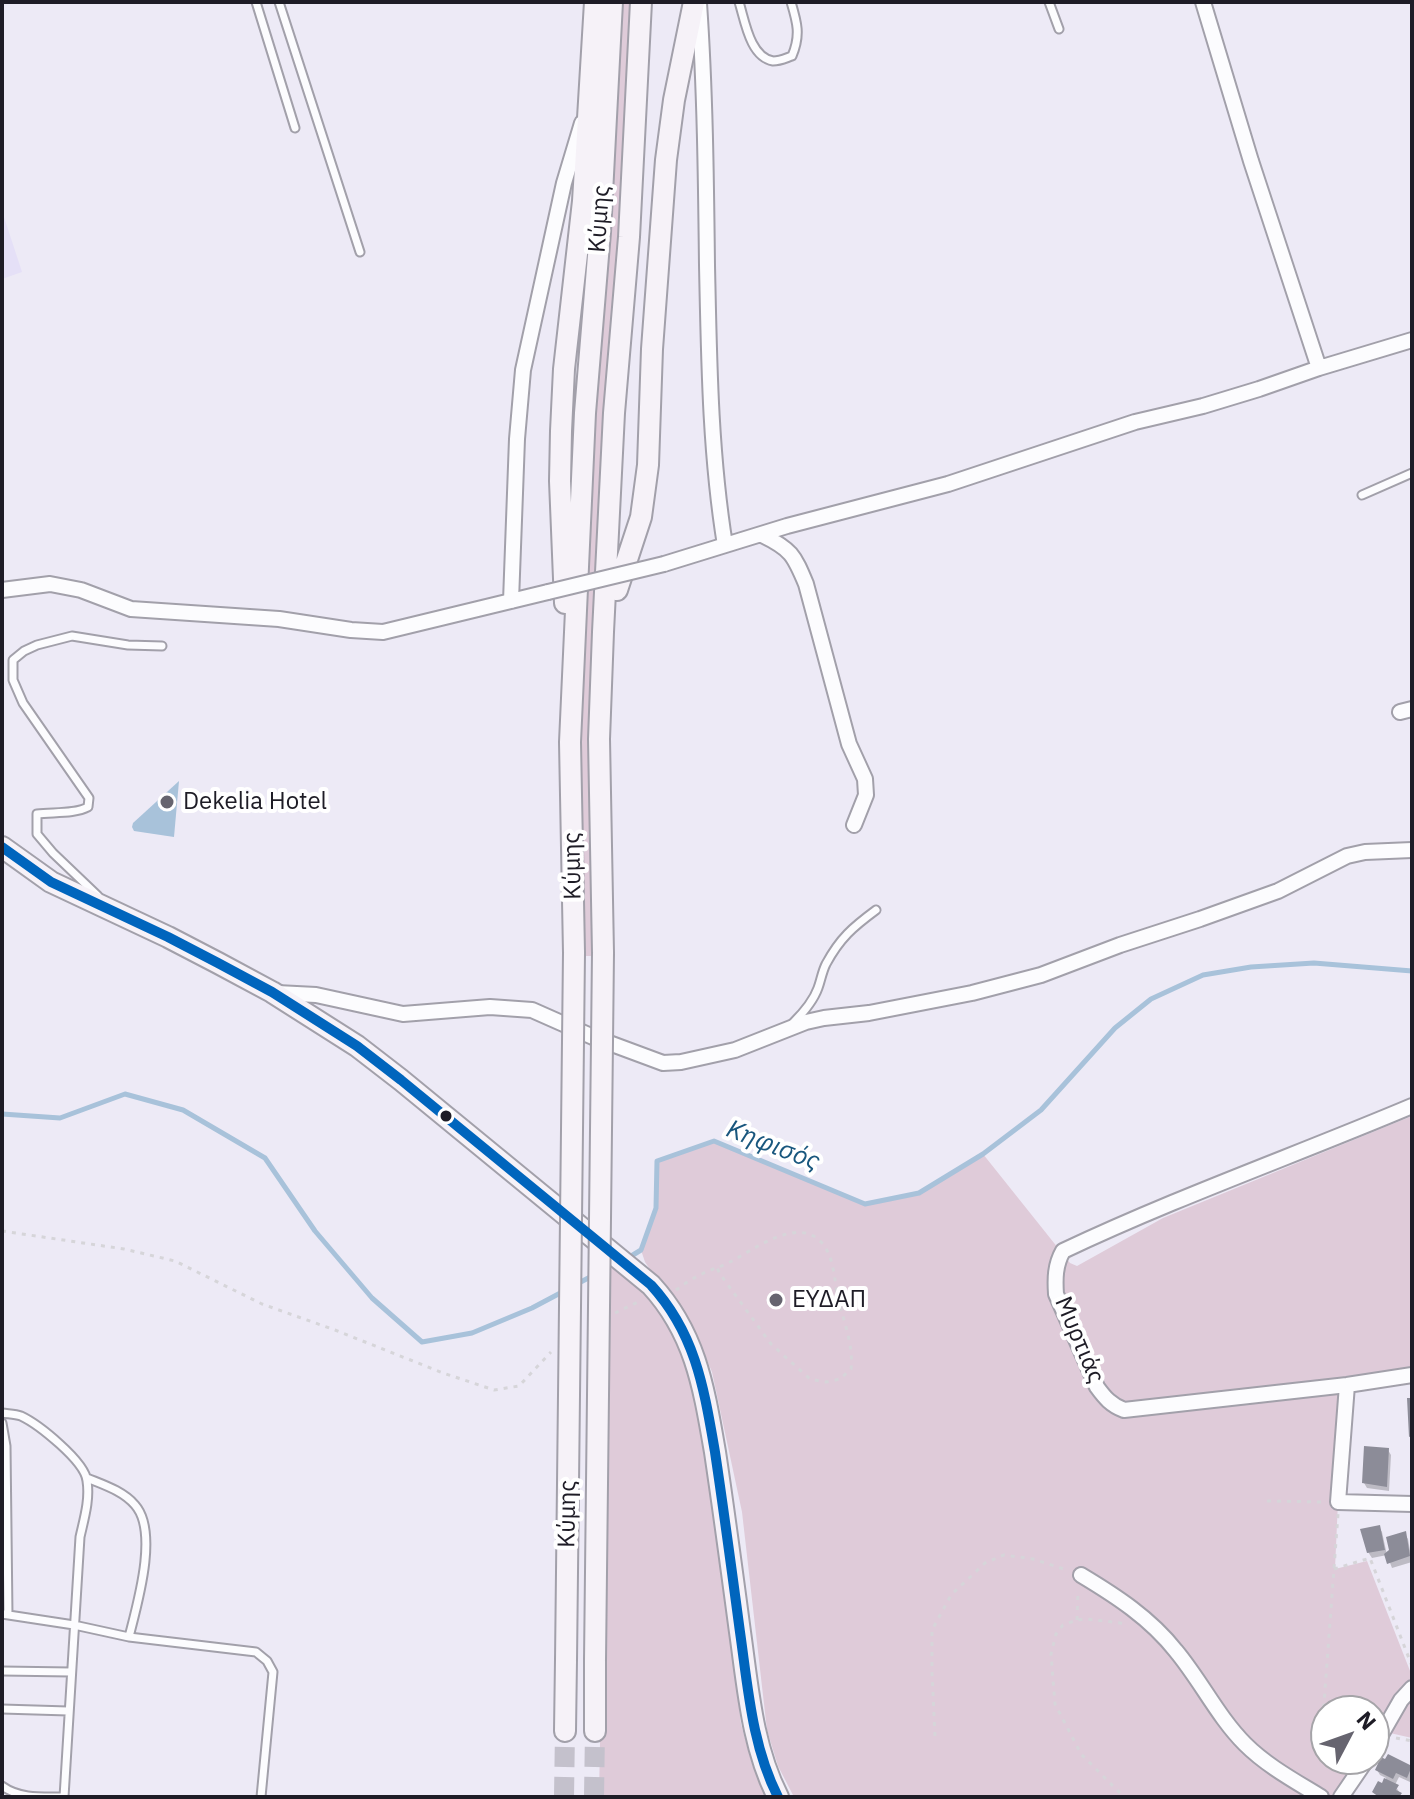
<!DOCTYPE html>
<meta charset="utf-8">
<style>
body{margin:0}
#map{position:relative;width:1414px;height:1799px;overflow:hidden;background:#edeaf6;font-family:"IBM Plex Sans",sans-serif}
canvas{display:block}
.frame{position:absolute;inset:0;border:4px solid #1e1c26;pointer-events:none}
.north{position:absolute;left:1310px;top:1695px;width:80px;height:80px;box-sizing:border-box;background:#fff;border:2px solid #a5a4a8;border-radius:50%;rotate:49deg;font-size:22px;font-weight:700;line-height:32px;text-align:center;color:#1e1c26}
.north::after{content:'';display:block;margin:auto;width:28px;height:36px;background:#66646f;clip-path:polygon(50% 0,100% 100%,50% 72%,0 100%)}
</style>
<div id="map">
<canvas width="1414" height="1799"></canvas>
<div class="frame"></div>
<div class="north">N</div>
</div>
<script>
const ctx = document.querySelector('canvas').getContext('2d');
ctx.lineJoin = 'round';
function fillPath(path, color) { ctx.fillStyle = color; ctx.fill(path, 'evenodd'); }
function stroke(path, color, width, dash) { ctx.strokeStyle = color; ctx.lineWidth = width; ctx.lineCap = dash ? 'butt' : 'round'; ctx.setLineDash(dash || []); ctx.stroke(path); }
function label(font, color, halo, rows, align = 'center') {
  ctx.font = font + ' "IBM Plex Sans",sans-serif'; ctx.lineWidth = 8; ctx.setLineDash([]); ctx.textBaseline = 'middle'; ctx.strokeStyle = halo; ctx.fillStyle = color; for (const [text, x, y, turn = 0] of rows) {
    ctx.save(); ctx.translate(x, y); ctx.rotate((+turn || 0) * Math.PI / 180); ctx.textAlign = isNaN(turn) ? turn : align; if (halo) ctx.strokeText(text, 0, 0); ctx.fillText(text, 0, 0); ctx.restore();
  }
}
fillPath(new Path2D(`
 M2,211L22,272L2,279Z`), '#e5e0f7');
fillPath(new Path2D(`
 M622,2H632L615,303L594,956H583L579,742L595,410L609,233Z
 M1412,1116V1375L1343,1388L1335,1569L1367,1561L1412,1676V1681L1398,1696L1374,1738V1711H1326V1759H1357L1334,1797H794L778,1766L767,1730L742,1512L712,1372L695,1333L681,1306L656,1278L645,1262L641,1250L656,1208L657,1161L714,1141L865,1204L919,1193L983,1154L1070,1263L1077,1266L1163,1218Z
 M609,1252L647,1289L681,1341L702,1427L717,1517L741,1724L753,1767L769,1797H599Z
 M1412,1697V1738L1390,1733L1408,1701Z`), '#dfcbd9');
fillPath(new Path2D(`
 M179,781L174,837L134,831L132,827L133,823Z`), '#a8c2da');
fillPath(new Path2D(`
 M1388,1450L1391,1455L1389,1491L1367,1488L1364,1483Z
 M1379,1527L1382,1532L1387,1555L1405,1534L1408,1539L1412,1562L1392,1568L1387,1555L1372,1558L1368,1552Z
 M1411,1768L1412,1778L1410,1782L1399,1777L1395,1785L1402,1797H1377L1375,1792L1383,1785L1386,1778L1380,1775L1377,1770Z`), '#0003');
stroke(new Path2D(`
 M2,1114L60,1118L125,1094L183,1110L265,1158L315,1231L372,1298L422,1342L472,1333L532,1308L566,1290
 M628,1258L641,1250L656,1208L657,1161L714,1141L865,1204L919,1193L983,1154L1041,1110L1115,1028L1151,999L1203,975L1251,967L1314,963L1412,971
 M575,1285L594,1275`), '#a8c2da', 5);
fillPath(new Path2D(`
 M1407,1398H1412V1436L1409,1437Z
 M1364,1446L1389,1448L1387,1487L1362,1483Z
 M1380,1525L1385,1550L1367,1553L1360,1529Z
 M1406,1531L1410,1556L1387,1564L1384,1554L1389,1550L1386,1537Z
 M1388,1754L1412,1766L1407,1778L1396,1773L1393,1779L1375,1770L1381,1757L1385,1759Z
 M1384,1778L1399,1785L1396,1790L1402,1793L1399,1797H1379L1372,1792L1378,1781L1382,1783Z`), '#8c8c98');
stroke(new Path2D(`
 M564,1797L565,1731
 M594,1797L595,1731`), '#c4c1cc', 20, [20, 10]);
const lane = new Path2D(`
 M256,2L295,128
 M279,2L360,252
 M739,2C745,21 750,57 773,61C780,61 786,58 792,56C801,35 797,22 791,2
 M1049,2L1059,29
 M1362,495L1412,473
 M98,896L53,853L37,834V814C53,812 75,814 88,807L89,798L23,703L13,680V660L24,651L37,645L72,636L128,645L162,646
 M793,1023C803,1013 813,1002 818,988C821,980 822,972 826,964C840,938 853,927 876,910
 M2,1413C8,1414 15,1414 21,1416C38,1424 85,1461 87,1481C90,1500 84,1519 80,1537L64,1797C42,1797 20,1799 2,1786
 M2,1423L6,1446L8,1615
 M87,1478C104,1485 123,1491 135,1505C159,1532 137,1605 129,1637
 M2,1614L74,1625L129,1637L256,1652L267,1661L273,1672L261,1797
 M2,1671L71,1672
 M2,1709L68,1711`);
const street = new Path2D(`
 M1203,2L1251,161L1319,368
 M699,3C705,90 706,178 707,265C709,359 710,453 725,545
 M762,535C791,549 794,555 806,584L849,744L865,779L866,795L854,825
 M664,564L787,526L948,484L1135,422L1203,406L1259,389L1319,368L1412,340
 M2,590L50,584L81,590L131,609L279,619L351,630L383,632L548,592
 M511,601L517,439L523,370L564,183L582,123
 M1400,712L1412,709
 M277,993L316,995L403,1014L490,1007L532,1010L593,1037L663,1063L681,1062L735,1050L806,1022L824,1018L869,1013L972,993L1041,975L1120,945L1200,919L1278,891L1347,856L1365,852L1412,850
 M1412,1106C1296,1155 1177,1197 1063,1251C1055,1265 1055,1279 1056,1294L1097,1387C1105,1398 1111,1405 1124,1410L1347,1385L1412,1375
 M1347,1385L1338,1502L1412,1504
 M1081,1575C1116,1596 1150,1618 1176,1651C1201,1681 1218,1717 1245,1744C1267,1766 1295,1781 1321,1797
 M1374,1747L1401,1700L1412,1688
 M1341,1797L1367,1759`);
const secondary = new Path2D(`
 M617,590L641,517L648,465L652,349L666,160L674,100L694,2
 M565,603L560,481L561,431L564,369L583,201L595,2
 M2,847L51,882L168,937L218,963L272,992L357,1046L401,1080L651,1285C696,1334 704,1389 715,1452C724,1512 732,1572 740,1632C748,1688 752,1746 778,1797
 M574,953L570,742L585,413L600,232L612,2
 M603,953L599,739L603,632L614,413L629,237L641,2
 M565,1731L566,1660
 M595,1731V1660`);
stroke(lane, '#a2a0aa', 11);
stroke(street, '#a2a0aa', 18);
stroke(secondary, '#a2a0aa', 24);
stroke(new Path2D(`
 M2,1231L124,1249L175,1261L262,1304L335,1330L443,1373L494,1390L519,1386L551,1352
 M676,1290C684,1284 693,1278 702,1274C711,1269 721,1267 730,1262C753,1250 795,1218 819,1240C834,1253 834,1279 838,1297C843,1320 854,1346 851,1369L840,1379L826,1382L810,1379L771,1344L720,1274L717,1268
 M615,1313L640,1301
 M1267,1501L1323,1502
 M1334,1569L1370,1558L1412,1666
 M1077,1620L1078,1591
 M935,1736L932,1672V1630L951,1595L985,1563L1004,1555L1033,1559L1067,1570
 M1326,1736L1323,1734V1717L1338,1514
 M1396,1738L1412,1741
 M1120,1793L1081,1754L1055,1704L1051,1654L1056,1634L1063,1625L1077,1620L1087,1619L1128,1624`), '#d6d5d9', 3, [4, 6]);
stroke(lane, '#fcfcfe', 7);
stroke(street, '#fcfcfe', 14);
stroke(secondary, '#f6f2f8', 20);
const streetBridge = new Path2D(`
 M548,592L664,564`);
const secondaryBridge = new Path2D(`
 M566,1660L574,953
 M595,1660L603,953`);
stroke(streetBridge, '#a2a0aa', 18, []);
stroke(secondaryBridge, '#a2a0aa', 24, []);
stroke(streetBridge, '#fcfcfe', 14);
stroke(secondaryBridge, '#f6f2f8', 20);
stroke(new Path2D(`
 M2,847L51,882L168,937L218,963L272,992L357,1046L401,1080L651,1285C696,1334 704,1389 715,1452C724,1512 732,1572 740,1632C748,1688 752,1746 778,1797`), '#0065bd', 10);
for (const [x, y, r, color] of [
 [167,802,8,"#66646f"],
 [446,1116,7,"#1e1c26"],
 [776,1300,8,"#66646f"]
]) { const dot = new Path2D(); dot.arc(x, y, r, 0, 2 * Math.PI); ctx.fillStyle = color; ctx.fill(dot); stroke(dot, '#fff', 3); }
label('24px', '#1e1c26', '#fff', [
 ["Κύμης",600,219,-86],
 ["Κύμης",573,866,-91],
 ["Μυρτιάς",1079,1340,67],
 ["Κύμης",568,1514,-89]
]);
label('24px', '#1e1c26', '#fff', [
 ["Dekelia Hotel",183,802],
 ["ΕΥΔΑΠ",792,1300]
], 'left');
label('italic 26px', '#19577e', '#fff', [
 ["Κηφισός",773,1146,21]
]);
</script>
